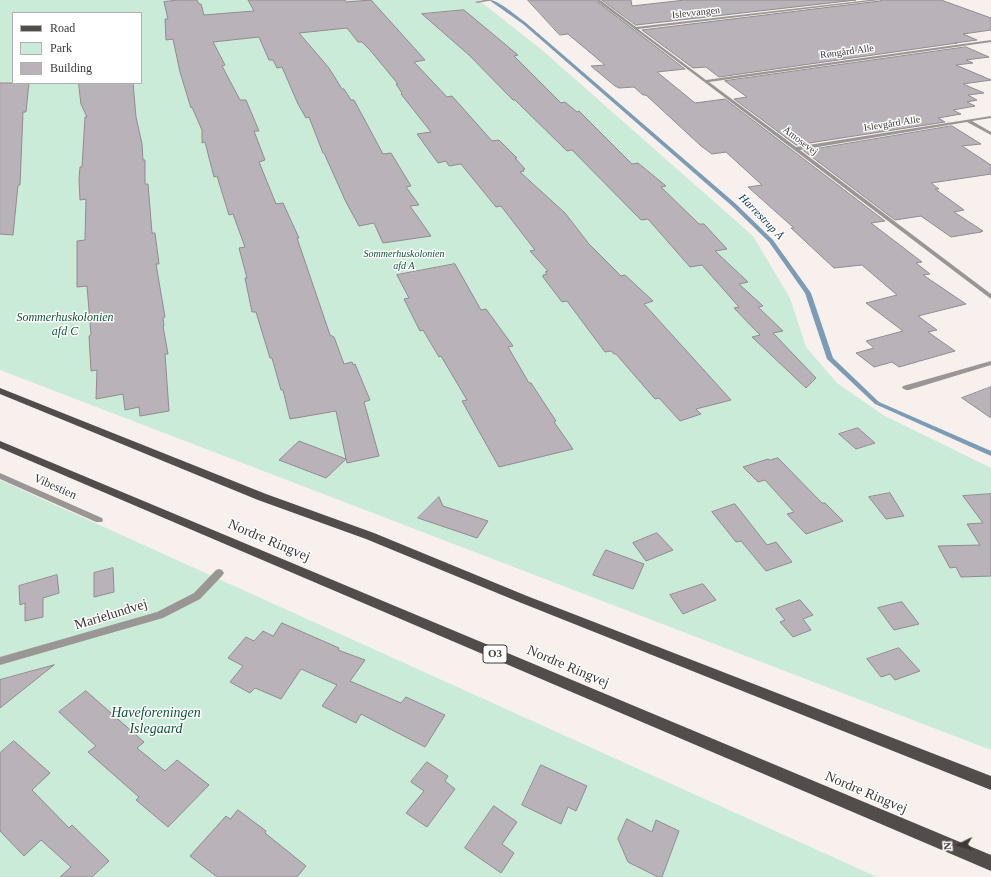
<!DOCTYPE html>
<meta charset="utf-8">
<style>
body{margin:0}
#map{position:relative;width:991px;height:877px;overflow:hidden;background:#f8f0ed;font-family:"Times New Roman",serif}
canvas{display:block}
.legend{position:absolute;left:12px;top:12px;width:130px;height:72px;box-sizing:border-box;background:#fff;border:1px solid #b1b0af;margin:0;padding:5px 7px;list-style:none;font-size:12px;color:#3c3938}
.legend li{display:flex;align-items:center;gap:8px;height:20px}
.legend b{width:20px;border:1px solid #b1b0af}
.north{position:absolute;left:939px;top:825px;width:40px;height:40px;-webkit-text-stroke:3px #fff;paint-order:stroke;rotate:265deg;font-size:11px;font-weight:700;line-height:16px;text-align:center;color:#3c3938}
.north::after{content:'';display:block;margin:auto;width:14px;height:18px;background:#3c3938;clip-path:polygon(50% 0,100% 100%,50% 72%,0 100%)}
</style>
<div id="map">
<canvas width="991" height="877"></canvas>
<ul class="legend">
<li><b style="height:5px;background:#524c4b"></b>Road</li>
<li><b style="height:11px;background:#c9ebd7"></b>Park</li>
<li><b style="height:11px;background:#b9b3b9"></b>Building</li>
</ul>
<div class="north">N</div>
</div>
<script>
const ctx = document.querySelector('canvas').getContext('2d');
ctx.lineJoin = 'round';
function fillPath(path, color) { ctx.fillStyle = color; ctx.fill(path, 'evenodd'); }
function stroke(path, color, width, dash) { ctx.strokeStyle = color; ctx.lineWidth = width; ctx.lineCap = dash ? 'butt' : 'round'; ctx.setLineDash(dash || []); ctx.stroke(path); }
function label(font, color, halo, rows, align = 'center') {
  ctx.font = font + ' "Times New Roman",serif'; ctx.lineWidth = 3; ctx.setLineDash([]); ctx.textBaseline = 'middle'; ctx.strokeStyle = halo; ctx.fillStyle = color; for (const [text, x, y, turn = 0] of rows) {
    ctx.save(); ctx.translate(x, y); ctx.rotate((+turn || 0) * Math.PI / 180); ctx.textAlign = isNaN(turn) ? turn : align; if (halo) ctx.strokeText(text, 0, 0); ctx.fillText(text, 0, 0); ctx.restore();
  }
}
fillPath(new Path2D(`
 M0,0H479L481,2L542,50L753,236L790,298L806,347L837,383L883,415L991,468V750L0,370ZM13,13H141V83H13Z
 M0,480L877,877H0Z`), '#c9ebd7');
fillPath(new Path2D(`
 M489,0C499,0 516,16 525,22L736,204L773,240L811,293L833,358L879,402L991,451V456L875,404L827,359L805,293L769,242L732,206L523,24Z`), '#7c9bb7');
const building = new Path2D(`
 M179,0H197L199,4H201L204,15L254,11L248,0H345L346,2L371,0L425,60L414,62L447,97L452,96L492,141L499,140L517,158H515L525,169H523L524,171L520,172L565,213L589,244L621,276L625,275L653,301L644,304L731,400L696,409L701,414L680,421L659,398L655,399L616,354H614L611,351L605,352L567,301L562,302L543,277V275L547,274L545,272L548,271L530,251L535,250L501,206L496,207L461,164L449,166L446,161L438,163L417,134L431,132L401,94L402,93L396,84H398L370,50L362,42H358L347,28L299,33L329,68L342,89H344L351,100H354L383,154L391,153L411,186L406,187L419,205L410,206L431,236L383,243L374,223L359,226L346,202L324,153H323L309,117L306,118L298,104L282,67L277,68L273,60H269L259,37L213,42L225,65L222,66L240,100H246L259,131H254L265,160L259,162L276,204L283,203L299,238H297L330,335L334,337L344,364L352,362L353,365L355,364L370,400L364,402L379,456L347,463L346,459L326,478L279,460L299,441L346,459L336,411L290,419L283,390H281L272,358H270L256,312H252L245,278H247L239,248L245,247L233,214L229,215L217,176L214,177L205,142L202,143V130L192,107L191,108L180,72L173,39L166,40L165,19H168L164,2Z
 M528,0H595L685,69L657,72L695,103L725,99L885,221L871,223L922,262L916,263L930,274L923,275L966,304L918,316L937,330L928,332L955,351L899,367L892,362L874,367L856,353L874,348L866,341L903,331L866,303L897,295L862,265L834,268L791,228H794L748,187L762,185L726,152L712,154L701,146L646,95H643L634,87L619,88L615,86L591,66L605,65L568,34L560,35Z
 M602,0H631L632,6L685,0H856L636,25Z
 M881,0H941L991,18V30L963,34L977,40L955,43H957L719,77L706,67L693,68L642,30L880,1Z
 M464,10L518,55L514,56L561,103L565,102L577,112L579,111L632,164L638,163L666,186L661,187L699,224H704L727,249L715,251L748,282L739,284L763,306L758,307L783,331L773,333L816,378L806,388L752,337L760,335L734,308L739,307L702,265L690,267L648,219L641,220L572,150L567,151L515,100H513L469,55L422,14Z
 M966,47L989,57L966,60L973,63L956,65L991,80L963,84L984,93L968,95L977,100L967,102L975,106L953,110L961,114L938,118L945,122L796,145L734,99L747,97L725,81Z
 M0,83H29L26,112H23L20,185H18L13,235L0,234Z
 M79,83H133L136,117L142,144L143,160H145V184H148L152,233H155L159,264H156L165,317L163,318L164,326H163L168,354H165L169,411L140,416L139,407L125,410L123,394L96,399L97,370L91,371L89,336L91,335L87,286L77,287V241L85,240L86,199L80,200L79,179L80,167H82L85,117H87L81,104Z
 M952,126L981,144L962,146L991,165V174L931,183L939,189H935L964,210L954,212L983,231L980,232H981L951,237L921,216L895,220L804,151Z
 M455,264L481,310L486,309L513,346L508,347L529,383H531L556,421L554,422L573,449L499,467L462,401L467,400L441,356L439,357L423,330L420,331L404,299L409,298L397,275Z
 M991,387V418L962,398Z
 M858,428L875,443L856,449L839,434Z
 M778,458L822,503H825L843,521L806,534L787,514L794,512L765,480L758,482L743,467L768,459L770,460Z
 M890,493L904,516L886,519L869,497Z
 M991,494V576L961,577L956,567L950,568L938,546L980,545L967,524L983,523L963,496Z
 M439,497L443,506L488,521L477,538L418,518Z
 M735,504L767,545L776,542L792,562L766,571L741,541L736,542L712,512Z
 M657,533L673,550L646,561L633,543Z
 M606,550L644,564L633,589L593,575Z
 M113,568L114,592L94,597V573Z
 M57,575L59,593L43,598V617L25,621V603L20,605L19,586Z
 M703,584L716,600L683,614L670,595Z
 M800,600L813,615L803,619L811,630L793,637L780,622L785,620L776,609Z
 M902,602L919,624L894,630L878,608Z
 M282,623L339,648L338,650L365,660L350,681L401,703L406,697L445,715L425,747L361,714L356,723L322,706L337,685L301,669L281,699L255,688L250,693L230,682L243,666L228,658L246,637L254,641L263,631L273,636Z
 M899,648L920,671L895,680L890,674L881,677L867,659Z
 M54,665L0,708V680Z
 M86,691L144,742L137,748L165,771L177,760L209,785L168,827L136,800L139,797L88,752L96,746L59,712Z
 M14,741L50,773L32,790L69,828L72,825L109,861L92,877H60L71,867L41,840L24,856L0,831V753Z
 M427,762L448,776L445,781L455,789L427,827L406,813L424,791L411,782Z
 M541,765L587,786L576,811L568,807L561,824L522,805Z
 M494,806L517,822L502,844L514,853L501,873L465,848Z
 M238,810L266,831L265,833L306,866L297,877H217L190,856L226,816L230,819Z
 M627,819L652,832L656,820L679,831L662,877H658L628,862L618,839Z`);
fillPath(building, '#b9b3b9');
stroke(building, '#918b90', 1);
fillPath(new Path2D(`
 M484,0H494L477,3L475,2Z
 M596,0H600L636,27L869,0H880L638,29L706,80L991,40V42L709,82L796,147L991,116V118L972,121L991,132V135L967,122L800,150L991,294V299Z
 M991,361V365L909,390H906L902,388L903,386Z
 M0,473L102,518L103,520L102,522H96L0,479Z
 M219,569L222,570L224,573L222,576L200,599L163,618L0,665V657L157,612L194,593L216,570Z`), '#9a9695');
fillPath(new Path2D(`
 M0,388L266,494L374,533L527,596L991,776V790L519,602L366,539L258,500L0,394Z
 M0,441L991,855V871L0,448Z`), '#524c4b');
label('10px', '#3c3938', '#fff', [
 ["Islevvangen",696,13,-6],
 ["Røngård Alle",847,52,-8],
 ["Islevgård Alle",892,124,-9],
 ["Åmosevej",800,141,37]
]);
label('italic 10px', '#0e5536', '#fff', [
 ["Sommerhuskolonien",404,254],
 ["afd A",404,266]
]);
label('italic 11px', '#062d4a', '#fff', [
 ["Harrestrup Å",761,217,46]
]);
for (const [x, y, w] of [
 [495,654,24]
]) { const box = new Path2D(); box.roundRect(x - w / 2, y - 9, w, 18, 3); ctx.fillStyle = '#fff'; ctx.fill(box); stroke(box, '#3c3938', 1); }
label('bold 11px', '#3c3938', null, [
 ["O3",495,654]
]);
label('italic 12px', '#0e5536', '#fff', [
 ["Sommerhuskolonien",65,318],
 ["afd C",65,332]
]);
label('12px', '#3c3938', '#fff', [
 ["Vibestien",55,487,24]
]);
label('14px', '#3c3938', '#fff', [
 ["Nordre Ringvej",269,541,23],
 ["Marielundvej",111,615,-17],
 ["Nordre Ringvej",568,667,23],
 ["Nordre Ringvej",866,793,23]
]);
label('italic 14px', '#0e5536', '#fff', [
 ["Haveforeningen",156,713],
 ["Islegaard",156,729]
]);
</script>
